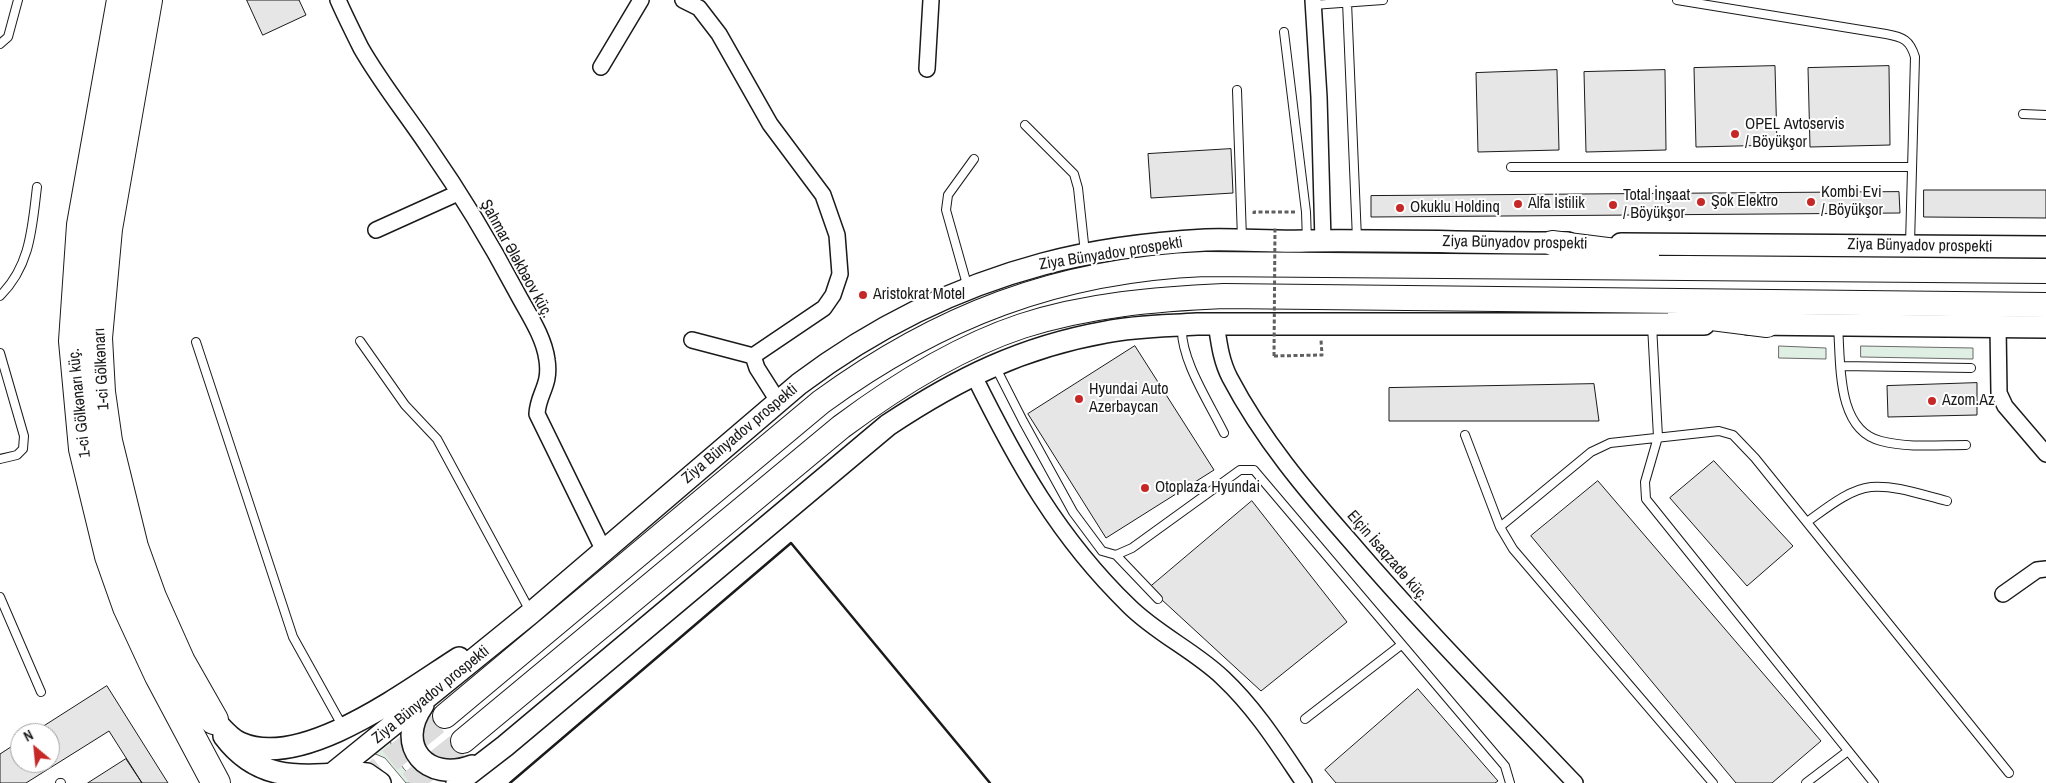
<!DOCTYPE html>
<meta charset="utf-8">
<style>
body{margin:0}
#map{position:relative;width:2046px;height:783px;overflow:hidden;background:#fff;font-family:"Archivo Narrow",sans-serif}
canvas{display:block}
.north{position:absolute;left:10px;top:723px;width:50px;height:50px;box-sizing:border-box;background:#fff;border:1px solid #a3a3a3;border-radius:50%;rotate:332deg;font-size:14px;font-weight:700;line-height:20px;text-align:center;color:#1a1a1a}
.north::after{content:'';display:block;margin:auto;width:18px;height:22px;background:#c62828;clip-path:polygon(50% 0,100% 100%,50% 72%,0 100%)}
</style>
<div id="map">
<canvas width="2046" height="783"></canvas>
<div class="north">N</div>
</div>
<script>
const ctx = document.querySelector('canvas').getContext('2d');
ctx.lineJoin = 'round';
function fillPath(path, color) { ctx.fillStyle = color; ctx.fill(path, 'evenodd'); }
function stroke(path, color, width, dash) { ctx.strokeStyle = color; ctx.lineWidth = width; ctx.lineCap = dash ? 'butt' : 'round'; ctx.setLineDash(dash || []); ctx.stroke(path); }
function label(font, color, halo, rows, align = 'center') {
  ctx.font = font + ' "Archivo Narrow",sans-serif'; ctx.lineWidth = 4; ctx.setLineDash([]); ctx.textBaseline = 'middle'; ctx.strokeStyle = halo; ctx.fillStyle = color; for (const [text, x, y, turn = 0] of rows) {
    ctx.save(); ctx.translate(x, y); ctx.rotate((+turn || 0) * Math.PI / 180); ctx.textAlign = isNaN(turn) ? turn : align; if (halo) ctx.strokeText(text, 0, 0); ctx.fillText(text, 0, 0); ctx.restore();
  }
}
const green = new Path2D(`
 M1779,346L1826,348V359L1779,358Z
 M1861,346L1973,348V359L1861,357Z
 M390,740C394,758 404,772 419,783H406L385,758L373,753Z`);
fillPath(green, '#e0efe3');
stroke(green, '#6a6a6a', 1);
const building = new Path2D(`
 M247,0H299L306,15L263,35Z
 M1775,66L1777,145L1696,147L1694,68Z
 M1889,66L1890,145L1810,147L1808,68Z
 M1557,70L1559,150L1478,152L1476,73Z
 M1665,70L1666,150L1586,152L1584,72Z
 M1231,149L1233,193L1151,198L1148,154Z
 M1924,190H2046V218L1924,217Z
 M1899,192L1900,213L1371,217V196Z
 M1135,346L1214,470L1106,538L1028,414Z
 M1977,383V415L1888,417L1887,386Z
 M1594,384L1599,421H1389V388Z
 M1714,461L1793,546L1747,586L1670,498Z
 M1598,481L1821,741L1772,783H1736L1531,536Z
 M1252,501L1347,622L1261,691L1149,588Z
 M107,686L168,783H142L109,731L26,783H0V754L20,741V763H50V733H33Z
 M1418,689L1498,781L1495,783H1336L1325,770Z
 M126,759L142,783H88Z`);
fillPath(building, '#e6e6e6');
stroke(building, '#1a1a1a', 1);
stroke(new Path2D(`
 M362,783L445,716
 M410,783L463,741`), '#ddd', 24, [24, 12]);
const lane = new Path2D(`
 M1677,0L1886,34C1903,37 1910,40 1915,57L1910,244
 M1347,2L1357,239
 M1313,5L1383,0
 M1284,32L1306,212L1307,241
 M0,44L8,37L18,0
 M1237,90L1242,239
 M2023,114L2046,115
 M1025,125L1074,174L1078,188L1085,253
 M1511,167H1912
 M968,288L946,210L948,195L974,159
 M0,296C31,265 32,227 37,187
 M1652,325L1658,437L1645,482L1646,499L1874,783
 M1182,327C1180,359 1210,404 1224,433
 M1838,327C1841,363 1836,430 1881,441C1908,448 1939,445 1966,445
 M360,341L405,405L437,439L530,611
 M196,342L293,637L343,727
 M0,353L24,436L23,449L17,455L0,459
 M995,366L1023,421L1073,512L1102,551L1116,555L1132,548L1240,470H1254L1505,766L1510,783
 M1841,366L1971,368
 M1465,435L1500,527L1513,549L1713,783
 M1807,522C1824,510 1849,489 1871,487C1896,485 1922,495 1947,501
 M1500,527L1591,452L1610,443L1719,431L1733,435L1755,458L2009,773
 M1116,555L1158,599
 M0,597L41,692
 M1305,719L1401,645
 M60,783H61
 M1806,783L1848,751`);
const street = new Path2D(`
 M338,0C345,16 353,32 361,48C381,83 407,115 429,148C461,194 490,242 516,291C527,312 544,336 547,360C551,386 538,393 537,414L604,551
 M683,0L699,8L719,34L770,124L823,195L837,235L840,274L833,295L824,308L753,356L757,368L778,401
 M1313,0L1319,97L1323,241
 M601,67L641,0
 M927,69L931,0
 M376,230L458,193
 M1216,323C1219,343 1221,361 1230,378C1262,439 1306,491 1351,542C1422,625 1499,703 1575,783
 M1998,326L1999,393L2005,406L2046,454
 M692,340L753,356
 M973,374C1017,463 1058,537 1129,606C1157,634 1195,651 1223,678C1256,709 1279,746 1304,783
 M2003,594L2037,570L2046,569`);
const secondary = new Path2D(`
 M1621,244L2046,247
 M1749,324L2046,327
 M423,705C394,746 427,783 472,766
 M214,720C222,728 229,738 240,743C302,771 407,691 459,658
 M224,736C259,783 301,776 357,773L367,774L380,783
 M321,783L531,613L799,384C872,329 953,288 1043,264C1095,250 1152,243 1206,240C1239,239 1273,242 1307,241C1394,240 1481,243 1568,243
 M457,783L505,746L888,425C959,378 1022,347 1106,332C1136,326 1167,326 1197,324H1704`);
const primary = new Path2D(`
 M1552,243L1647,255
 M1680,314L1767,325
 M445,716L821,402C939,316 1058,270 1205,264L2046,271
 M463,741L841,427C896,386 956,348 1022,326C1087,305 1156,299 1224,296L2046,305`);
const highway = new Path2D(`
 M121,0L81,225L73,341L83,449L109,556L127,607L159,676L216,783
 M148,0L108,229L98,338L101,392L108,441L134,547L152,597L181,662L214,720`);
stroke(lane, '#1a1a1a', 10);
stroke(street, '#1a1a1a', 18);
stroke(secondary, '#1a1a1a', 24);
stroke(primary, '#1a1a1a', 26);
stroke(highway, '#1a1a1a', 30);
stroke(new Path2D(`
 M1254,214V212H1295
 M1274,356L1322,355L1321,340`), '#5f5f5f', 3, [4, 2.5]);
stroke(lane, '#fff', 8);
stroke(street, '#fff', 15);
stroke(secondary, '#fff', 21);
stroke(primary, '#fff', 24);
stroke(highway, '#fff', 28);
stroke(new Path2D(`
 M1274,356L1275,226`), '#5f5f5f', 3, [4, 2.5]);
stroke(new Path2D(`
 M510,783L791,543L990,783`), '#1a1a1a', 2.5);
for (const [x, y, r, color] of [
 [1735,134,5,"#c62828"],
 [1701,202,5,"#c62828"],
 [1811,202,5,"#c62828"],
 [1518,204,5,"#c62828"],
 [1613,205,5,"#c62828"],
 [1400,208,5,"#c62828"],
 [863,295,5,"#c62828"],
 [1079,399,5,"#c62828"],
 [1932,401,5,"#c62828"],
 [1145,488,5,"#c62828"]
]) { const dot = new Path2D(); dot.arc(x, y, r, 0, 2 * Math.PI); ctx.fillStyle = color; ctx.fill(dot); stroke(dot, '#fff', 2); }
label('16px', '#1a1a1a', '#fff', [
 ["OPEL Avtoservis",1745,125],
 ["/ Böyükşor",1745,143],
 ["Kombi Evi",1821,193],
 ["/ Böyükşor",1821,211],
 ["Total İnşaat",1623,196],
 ["/ Böyükşor",1623,214],
 ["Şok Elektro",1711,202],
 ["Alfa İstilik",1528,204],
 ["Okuklu Holdinq",1410,208],
 ["Aristokrat Motel",873,295],
 ["Hyundai Auto",1089,390],
 ["Azerbaycan",1089,408],
 ["Azom.Az",1942,401],
 ["Otoplaza Hyundai",1155,488]
], 'left');
label('16px', '#1a1a1a', '#fff', [
 ["Ziya Bünyadov prospekti",1515,243,1],
 ["Ziya Bünyadov prospekti",1920,246,1],
 ["Ziya Bünyadov prospekti",1111,254,-9],
 ["Şahmar Ələkbəov küç.",516,259,61],
 ["1-ci Gölkənarı",102,369,-93],
 ["1-ci Gölkənarı küç.",80,403,-96],
 ["Ziya Bünyadov prospekti",740,434,-40],
 ["Elçin İsaqzadə küç.",1387,556,49],
 ["Ziya Bünyadov prospekti",431,695,-39]
]);
</script>
